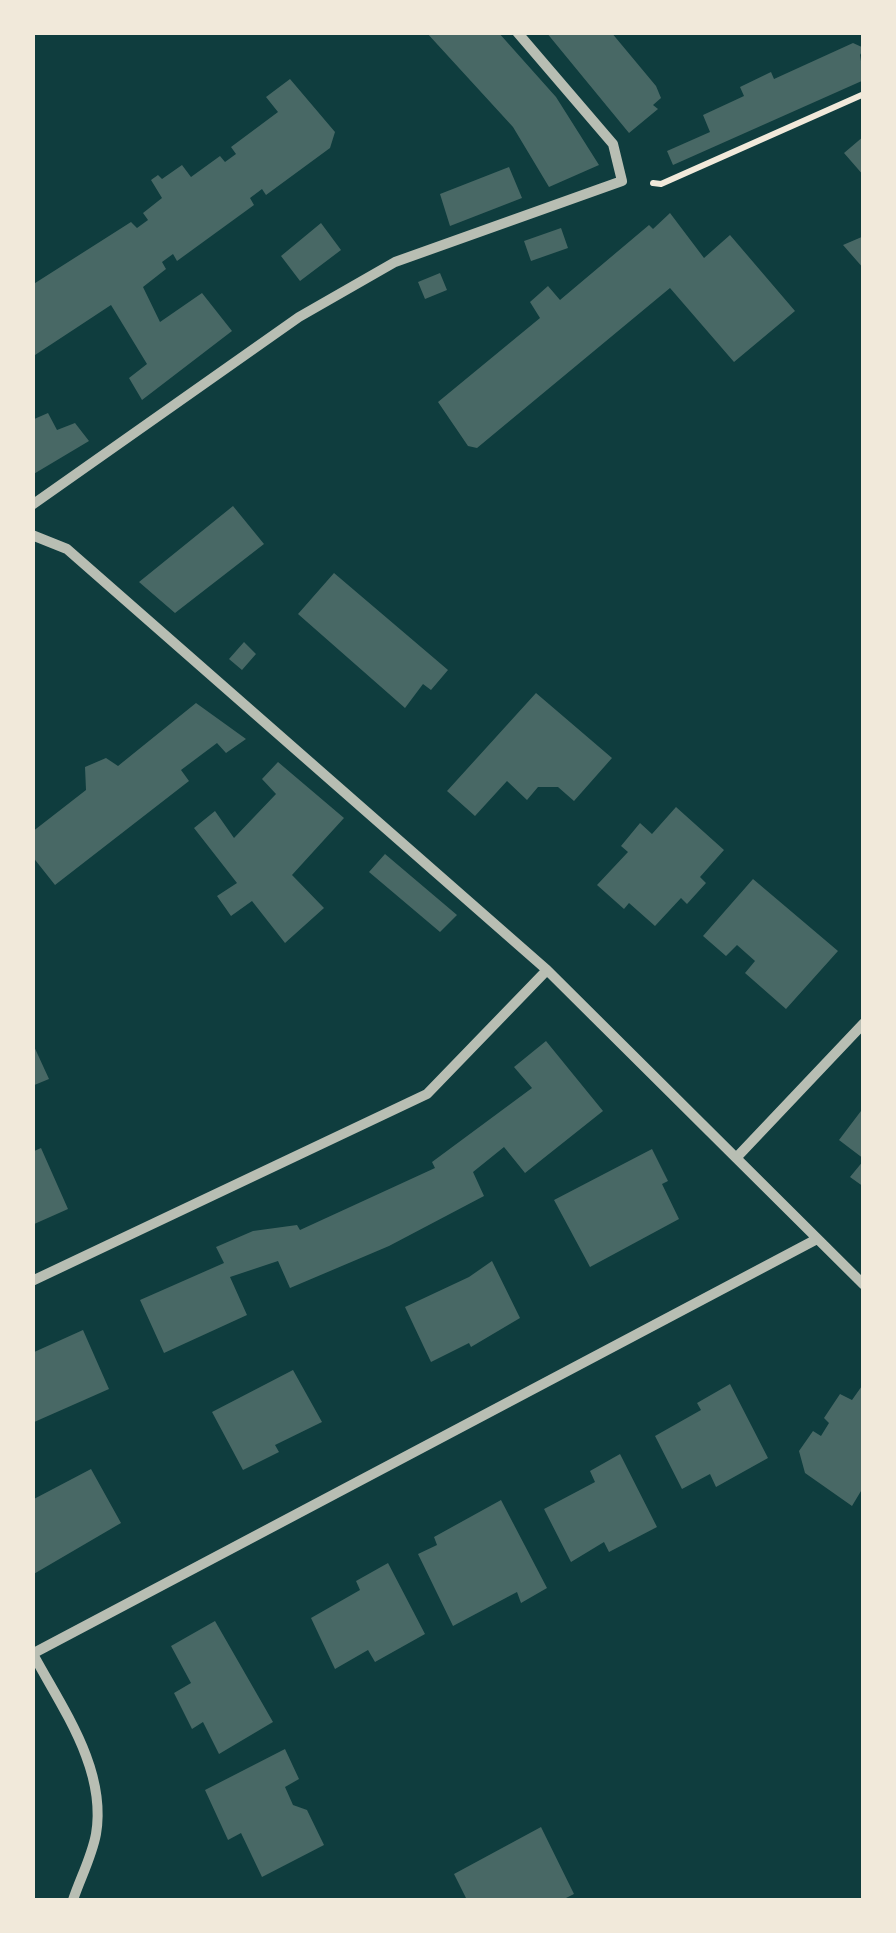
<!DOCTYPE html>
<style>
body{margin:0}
#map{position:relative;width:896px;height:1933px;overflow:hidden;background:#0f3d3e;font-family:"Exo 2",sans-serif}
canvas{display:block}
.frame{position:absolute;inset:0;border:35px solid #f1e9da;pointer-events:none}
</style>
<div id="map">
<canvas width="896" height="1933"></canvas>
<div class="frame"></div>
</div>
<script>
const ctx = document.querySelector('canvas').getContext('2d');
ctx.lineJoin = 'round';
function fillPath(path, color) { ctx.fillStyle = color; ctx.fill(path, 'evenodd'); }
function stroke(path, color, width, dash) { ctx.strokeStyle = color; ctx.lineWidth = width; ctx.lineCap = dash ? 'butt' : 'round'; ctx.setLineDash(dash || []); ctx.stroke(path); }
fillPath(new Path2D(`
 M426,32H498L556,97L599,165L549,187L513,127Z
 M546,32H611L656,86L661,98L653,105L658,109L629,133Z
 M853,43L864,48L860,55L864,80L673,165L667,151L710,132L703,115L744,96L740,87L771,72L774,79Z
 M290,79L335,132L330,148L266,195L262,189L250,198L254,205L177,261L173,254L162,262L166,269L143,287L160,322L202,293L232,331L142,400L129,378L147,364L111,305L32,357V285L131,222L137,228L148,220L143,213L162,198L151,180L158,175L162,179L182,165L191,177L220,156L225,162L236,154L231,147L278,112L266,97Z
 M864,136V176L844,153Z
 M509,167L522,198L450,226L440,194Z
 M670,213L704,258L730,235L795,311L734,362L670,288L477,448L468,446L438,402L540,318L530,302L548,286L560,300L649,225L653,229Z
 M321,223L341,250L300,281L281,256Z
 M561,228L568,248L531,261L524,241Z
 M864,236V269L843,245Z
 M440,273L447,290L425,299L418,282Z
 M48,413L57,430L75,423L89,441L32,475V420Z
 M233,506L264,544L175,613L139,582Z
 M334,573L448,670L431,690L423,684L405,708L298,614Z
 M244,642L256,654L242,670L229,659Z
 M536,693L612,758L574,801L558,787H538L527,800L507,781L475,816L447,791Z
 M196,703L246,739L226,753L217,743L181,770L189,781L55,885L32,856V832L86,790L85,767L106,758L118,766Z
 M278,762L344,818L292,875L324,908L285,943L252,901L231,916L217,896L237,883L194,828L215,811L234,838L276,794L262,779Z
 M676,807L724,850L700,877L706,883L687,904L681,898L655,926L629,903L624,909L597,885L628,852L621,846L640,823L652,834Z
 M385,854L457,915L440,932L369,872Z
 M753,879L838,951L786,1009L745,973L755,961L737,945L726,956L703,936Z
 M546,1041L603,1111L525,1173L504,1147L473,1172L484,1196L389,1246L290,1288L278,1261L230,1277L247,1315L164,1353L140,1300L224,1263L216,1247L253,1231L297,1225L300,1230L435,1168L432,1162L532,1088L514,1067Z
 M32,1042L49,1079L32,1086Z
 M864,1107V1159L839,1140Z
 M41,1148L68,1209L32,1225V1152Z
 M652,1149L668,1181L662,1184L679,1219L590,1267L554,1200Z
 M864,1160V1187L850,1177Z
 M492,1261L520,1318L471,1347L469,1343L431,1362L405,1307L469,1277Z
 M83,1330L109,1389L32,1423V1353Z
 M293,1370L322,1422L275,1445L279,1452L243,1470L212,1412Z
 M864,1383V1486L852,1506L805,1473L799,1451L813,1431L821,1436L829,1423L824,1418L840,1394L852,1400Z
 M730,1384L768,1458L716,1487L710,1474L682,1489L655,1436L701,1410L697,1403Z
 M620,1454L657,1527L609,1552L604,1542L571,1562L544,1509L595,1482L590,1471Z
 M91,1469L121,1523L32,1575V1500Z
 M501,1500L547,1588L521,1603L517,1592L453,1626L418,1554L437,1545L434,1537Z
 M388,1563L425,1634L375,1662L368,1650L335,1669L311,1618L360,1590L356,1581Z
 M215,1621L273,1722L219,1754L203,1722L192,1729L174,1693L191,1683L171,1646Z
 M285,1749L299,1779L285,1787L293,1805L307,1810L324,1845L262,1877L241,1833L228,1840L205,1790Z
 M541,1827L574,1894L562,1900H467L454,1874Z`), '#486865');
stroke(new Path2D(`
 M653,183L661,184L864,94`), '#f1e9da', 6);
stroke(new Path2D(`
 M32,505L299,317L395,262L622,181L613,144L517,32
 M32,535L67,549L547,970L864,1285
 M737,1157L864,1023
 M32,1281L427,1094L547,970
 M32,1654L817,1239
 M33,1654C62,1708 107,1769 96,1834C92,1856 80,1879 73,1900`), '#b8beb3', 10);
</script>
